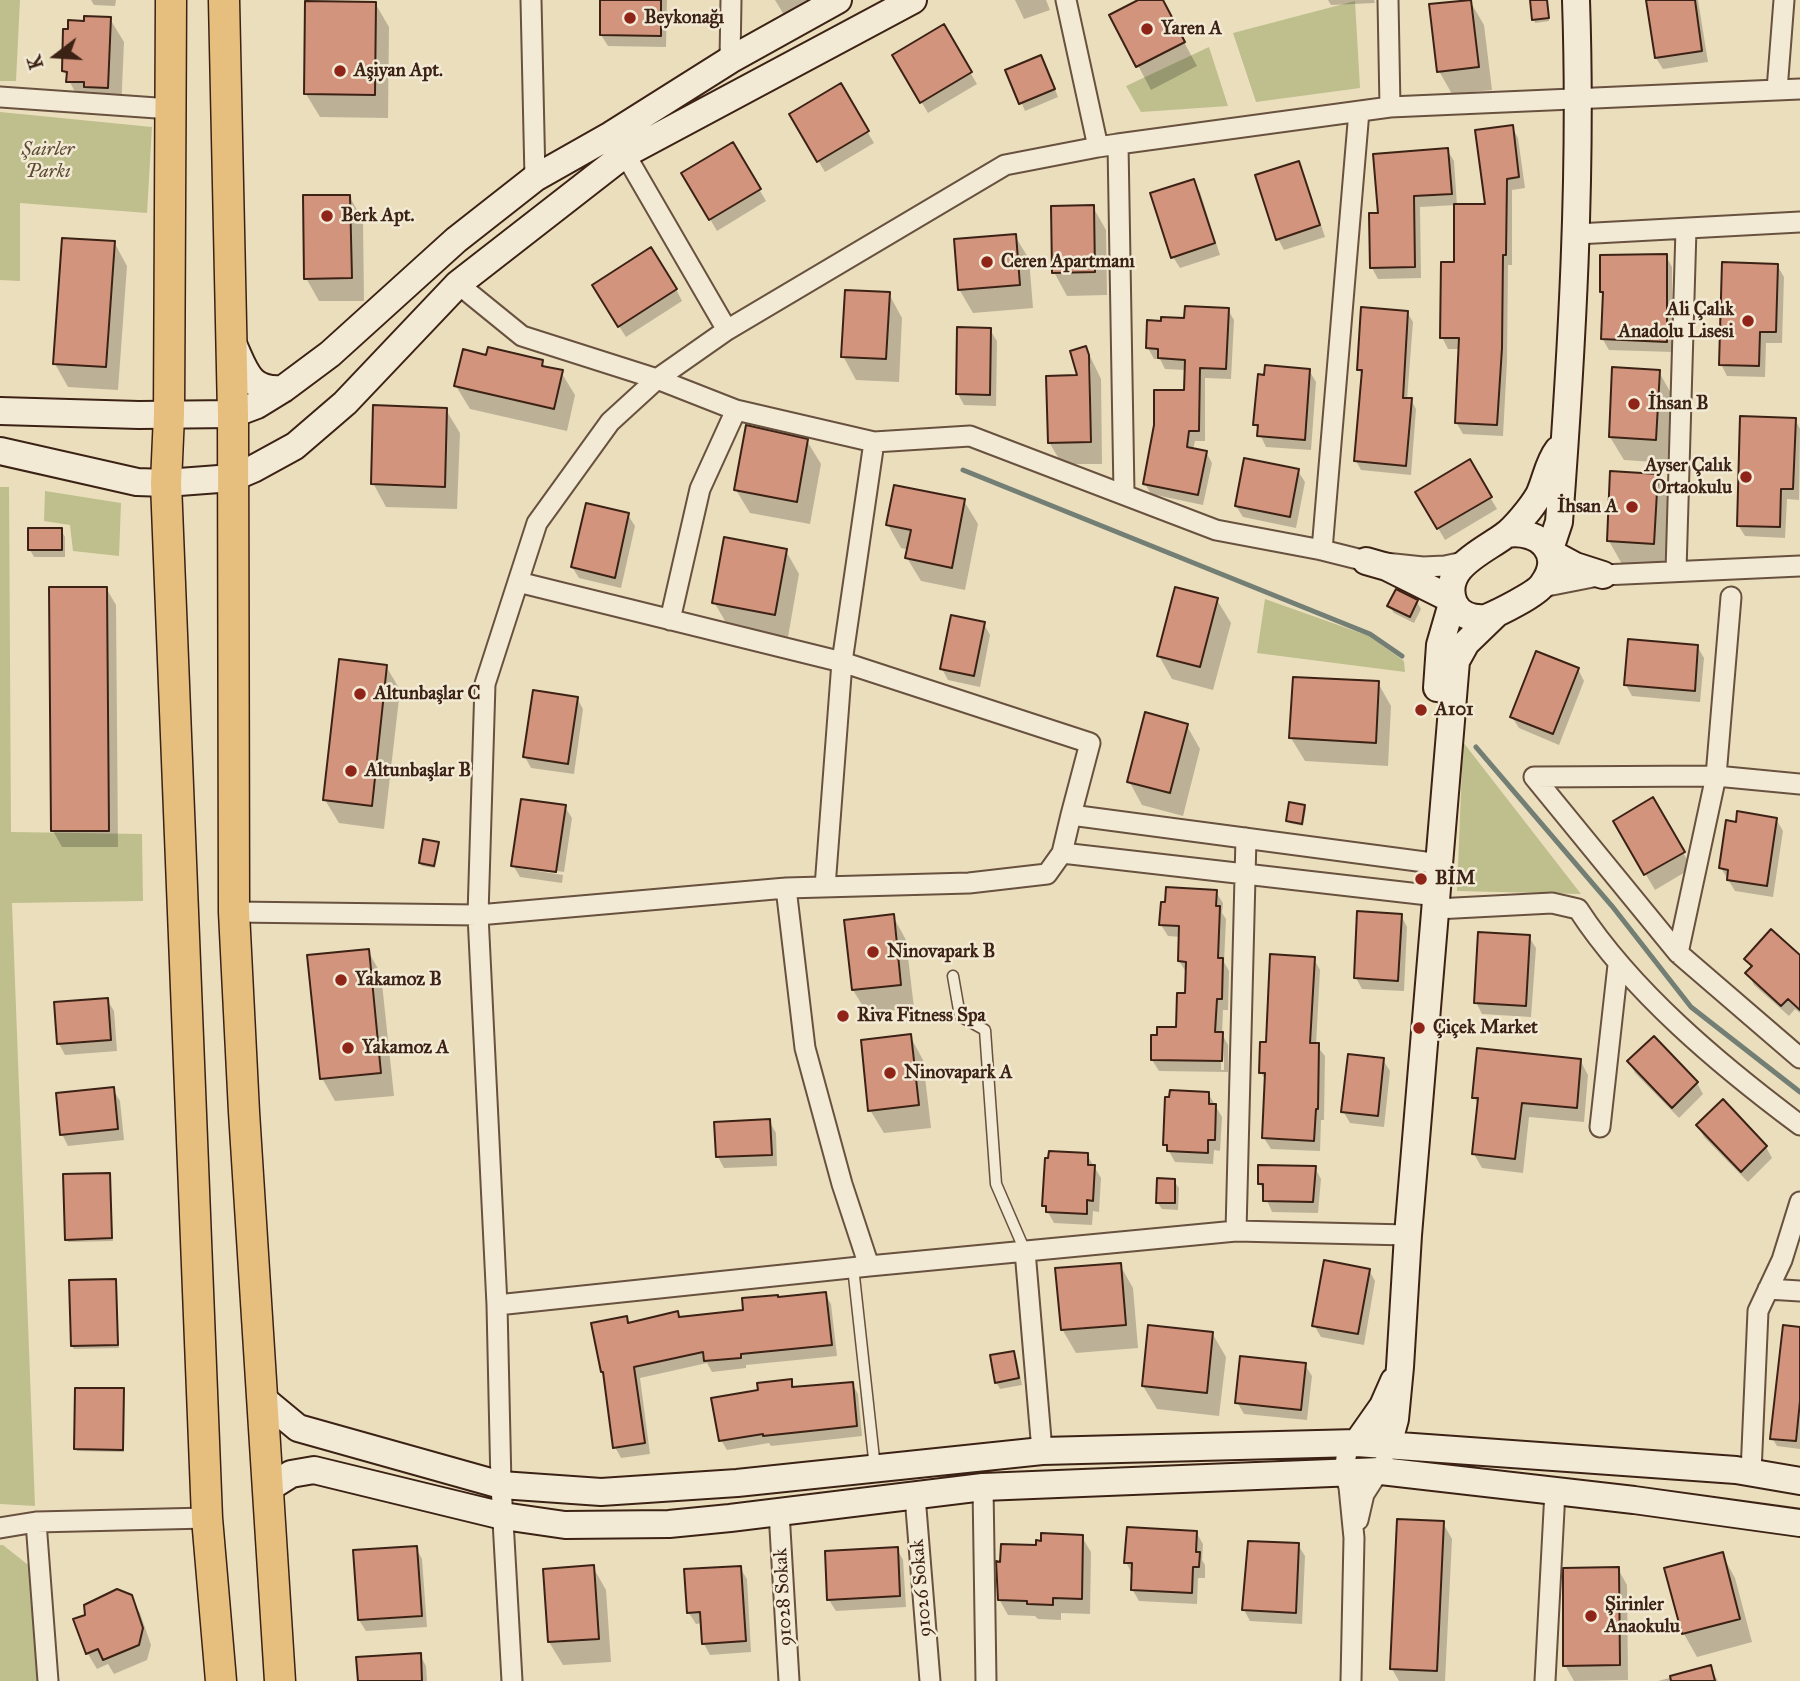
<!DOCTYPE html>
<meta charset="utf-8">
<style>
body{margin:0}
#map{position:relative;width:1800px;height:1681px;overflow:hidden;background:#ebdebd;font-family:"IM FELL Great Primer",serif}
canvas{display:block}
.north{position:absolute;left:21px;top:21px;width:70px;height:70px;-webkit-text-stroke:5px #f2ead4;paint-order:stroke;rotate:253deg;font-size:19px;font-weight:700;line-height:28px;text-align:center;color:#3c2215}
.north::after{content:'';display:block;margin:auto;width:24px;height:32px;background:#3c2215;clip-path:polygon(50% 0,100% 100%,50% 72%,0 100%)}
</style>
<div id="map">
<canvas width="1800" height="1681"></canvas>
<div class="north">K</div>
</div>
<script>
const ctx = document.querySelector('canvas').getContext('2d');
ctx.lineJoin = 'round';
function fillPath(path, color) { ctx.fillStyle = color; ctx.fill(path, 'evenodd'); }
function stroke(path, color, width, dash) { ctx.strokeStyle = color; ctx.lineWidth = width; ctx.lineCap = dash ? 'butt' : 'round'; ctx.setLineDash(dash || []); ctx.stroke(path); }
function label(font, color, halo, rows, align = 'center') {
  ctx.font = font + ' "IM FELL Great Primer",serif'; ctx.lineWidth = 5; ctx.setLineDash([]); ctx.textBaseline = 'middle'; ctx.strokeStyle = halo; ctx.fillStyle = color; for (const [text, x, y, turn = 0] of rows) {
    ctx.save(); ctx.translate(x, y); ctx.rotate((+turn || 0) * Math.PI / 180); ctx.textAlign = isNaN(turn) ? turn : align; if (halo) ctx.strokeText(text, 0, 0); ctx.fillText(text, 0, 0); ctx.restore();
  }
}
fillPath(new Path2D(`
 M0,0H20L16,81H0Z
 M1355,1L1360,88L1256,102L1233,33Z
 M1209,47L1228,106L1141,112L1126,86Z
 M0,112L152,127L147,213L20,203V281L0,280Z
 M0,487H9L11,832L142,834L143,901L12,903L35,1506L0,1504Z
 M45,491L121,503L119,556L73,551L70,525L44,521Z
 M1265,599L1369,636L1404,661L1405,672L1257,653Z
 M1463,742L1581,894L1457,891Z
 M0,1545H3L32,1568L40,1681H0Z`), '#bebf8d');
fillPath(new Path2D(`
 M81,0H116L115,6L94,5L91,0Z
 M602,0H667L666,47L608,46L601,35Z
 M775,0H818L786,18Z
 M1015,0H1046L1050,10L1024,19Z
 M1142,0H1161L1197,66L1151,90L1112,16Z
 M1328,0H1374L1375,3L1331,5Z
 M1546,0L1549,21L1535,23L1531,1Z
 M1648,0H1698L1708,62L1663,69L1656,58Z
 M1470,1L1484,25L1492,90L1452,94L1439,71Z
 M375,3L389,27L388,118L320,117L306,94Z
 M110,19L124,42L121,111L82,105L64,71L86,22Z
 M943,27L977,84L928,113L894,56Z
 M1045,64L1058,97L1025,111L1008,71Z
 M840,86L874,143L825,172L791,115Z
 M1512,127L1518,138L1525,188L1512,190V265H1508L1507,361L1503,436L1463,434L1456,422L1461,349H1448L1442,337L1456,264V205L1420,207L1421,278L1378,279L1372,268L1379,215L1447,150L1454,161L1457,206H1487Z
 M732,144L766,201L717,231L683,173Z
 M1298,163L1304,174L1325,237L1284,250L1278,239Z
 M1193,181L1200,192L1220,255L1180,268L1173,257Z
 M349,196L363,220L364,301H319L306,278Z
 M1093,207L1106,230L1107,295L1067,296L1054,272Z
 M1015,236L1029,259L1033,308L973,313L959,289Z
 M114,242L127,266L118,390L68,387L55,364Z
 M1666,256L1672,267L1673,352L1609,350L1602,338L1604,296L1602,292Z
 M1777,265L1784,277L1782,343H1766L1765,377L1727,376L1721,364Z
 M676,289L682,301L626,337L600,297Z
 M889,294L902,318L899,382L856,380L843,356Z
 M1228,310L1234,320L1231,379L1205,378V441H1195L1193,450L1206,452L1212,463L1203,505L1151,494L1145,484L1186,392V370L1165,369L1160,359H1154L1148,348L1186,319Z
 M1407,312L1413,322L1407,400H1411L1416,409L1411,475L1361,470L1356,461L1363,377L1359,370Z
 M990,330L997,341L996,406L964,405L958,394Z
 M1086,348L1101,379L1102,464H1062L1049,442L1079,377ZM1087,364H1091V406L1088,397Z
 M488,357L542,362L546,369L561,372L575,395L567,431L470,409L456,386Z
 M1309,370L1316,382L1311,450L1266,447L1255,424L1266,377Z
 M1659,372L1672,395L1669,463L1624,460L1610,437Z
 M446,410L460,433L457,509L386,507L373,483Z
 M1795,419L1800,429L1799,500L1787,499L1785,538L1745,536L1738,525Z
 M807,441L821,464L810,524L750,513L736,490Z
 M1469,461L1497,509L1445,540L1417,492Z
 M1298,471L1305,482L1296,528L1243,517L1236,506Z
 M1656,475L1670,499L1667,566L1622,564L1609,541Z
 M964,501L978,524L965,590L921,581L907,558L909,550L901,548L888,525Z
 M628,515L635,526L621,588L579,578L572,567Z
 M61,530L65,537V557H34L30,550Z
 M786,551L799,574L788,637L728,626L714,602Z
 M106,588L116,605L118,847H62L53,831Z
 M1217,600L1231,623L1213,690L1172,679L1159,656Z
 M1417,602L1421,609L1414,623L1394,613L1389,606Z
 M984,624L990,635L980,687L948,680L942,669Z
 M1697,646L1704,658L1700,702L1632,696L1626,685Z
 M386,666L400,690L384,829L339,823L325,800Z
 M1578,669L1584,681L1559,745L1519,728L1512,717Z
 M1378,683L1391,706L1388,766L1305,761L1291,738Z
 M577,698L583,709L574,774L531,768L525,757Z
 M1187,726L1200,749L1183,816L1142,805L1129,781Z
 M1652,800L1692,868L1655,890L1615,822Z
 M1304,806L1306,809L1303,826L1289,823L1288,820Z
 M565,807L572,818L564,872L518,865V868L563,875L562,883L520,877L513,865Z
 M1776,819L1783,831L1773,897L1735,891L1721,868L1737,824Z
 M438,844L439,847L435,868L422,866L420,863Z
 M1216,892L1223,903L1222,913L1226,919L1224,962L1229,971L1228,1010H1223L1222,1034L1228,1045V1072L1159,1071L1152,1060L1178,1029L1187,995L1186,972L1179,961L1181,937L1168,936L1161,925ZM1221,1043H1224V1070H1221Z
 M1401,915L1407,927L1404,991L1362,989L1356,978Z
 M893,916L906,940L914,1008L867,1013L853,990Z
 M1529,937L1536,948L1531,1017L1482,1014L1476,1002Z
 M368,951L381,974L394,1096L335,1101L322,1078Z
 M1800,957V1013L1795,1009L1789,1016L1754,985L1748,973L1752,969L1746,959Z
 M1314,959L1320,970L1316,1045L1325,1056L1324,1120H1321L1320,1151L1271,1149L1264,1138L1267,1082L1261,1073Z
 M107,1000L114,1011L117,1051L65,1055L59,1044Z
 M910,1036L923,1060L931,1128L884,1133L870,1110Z
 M1383,1060L1390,1071L1384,1127L1350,1123L1343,1111Z
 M1580,1060L1588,1075L1584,1122L1529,1117L1523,1173L1482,1168L1474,1154L1479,1106L1474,1097Z
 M1629,1062L1697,1083L1703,1094L1679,1118L1635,1073Z
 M113,1089L120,1101L124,1140L68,1146L62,1134Z
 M1208,1093L1222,1117L1220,1151L1214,1150L1213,1164L1175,1162L1165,1144Z
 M769,1121L776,1133L777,1166L724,1168L718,1157Z
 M1698,1126L1766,1147L1772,1158L1748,1182L1704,1137Z
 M1087,1155L1101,1178L1099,1212L1093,1211L1092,1225L1054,1223L1044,1205Z
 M1315,1168L1321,1179L1318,1213L1272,1212L1260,1184Z
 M109,1175L113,1241L68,1242L67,1239Z
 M1174,1181L1179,1188L1178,1210L1162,1209L1157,1202Z
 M1120,1265L1133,1288L1138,1348L1076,1353L1062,1329Z
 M1369,1270L1375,1281L1364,1345L1321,1337L1314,1325Z
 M115,1281L119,1348L74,1349L72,1346Z
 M825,1294L831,1304L837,1356L746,1365V1368L712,1372L707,1363L640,1378L650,1454L621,1458L615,1447L605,1376L602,1371L626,1318L630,1324L677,1313L680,1319L745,1311L779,1299Z
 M1800,1329V1449L1777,1446L1772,1438Z
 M1212,1333L1226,1357L1219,1416L1157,1409L1143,1386Z
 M1013,1353L1017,1360L1022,1385L1000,1389L996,1382Z
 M1305,1365L1312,1376L1307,1420L1244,1414L1237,1402Z
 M791,1381L795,1389L852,1383L858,1394L862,1436L771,1446L769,1443L727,1450L721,1440L760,1391Z
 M123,1390L124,1452L77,1451L76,1448Z
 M1443,1523L1452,1539L1445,1681H1399L1392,1669Z
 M1196,1532L1203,1544L1202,1560L1205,1565V1578H1198L1197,1604L1139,1601L1132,1589V1574L1126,1562Z
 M1082,1537L1091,1552L1090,1614L1061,1613V1620L1038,1619L1035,1616L1008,1615L999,1599L1002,1563L1038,1547Z
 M1298,1545L1305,1556L1302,1624L1250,1621L1244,1610Z
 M416,1548L422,1559L427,1627L366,1631L359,1620Z
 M897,1549L903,1560L906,1607L836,1611L829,1600Z
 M1722,1554L1735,1578L1752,1642L1697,1657L1684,1634Z
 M593,1567L606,1590L611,1662L563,1665L549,1642Z
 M740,1568L747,1579L751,1652L710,1655L704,1644L703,1623L696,1624L689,1613Z
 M1618,1569L1627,1585L1628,1680L1574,1681L1565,1665Z
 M130,1597L140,1613L151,1645L147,1660L114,1674L108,1664L97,1669L88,1654L75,1620Z
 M420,1655L426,1666L427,1681H360Z
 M1710,1667L1718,1681H1658Z`), '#0003');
stroke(new Path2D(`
 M963,470L1370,634L1402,656
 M1476,747L1612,906L1691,1007L1800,1092`), '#737e74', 5);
const building = new Path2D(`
 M600,0H661V36L600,35Z
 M1138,0H1163L1185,42L1136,67L1109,15Z
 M1471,0L1479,67L1437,72L1429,4Z
 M1530,0H1547L1549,18L1532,20Z
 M1646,0H1695L1702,51L1655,58Z
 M305,1L376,2L375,95L304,94Z
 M84,16L111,17L108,88L84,87V82H66L67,72L62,71L63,29H68V20L84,21Z
 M944,24L972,72L920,103L892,55Z
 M1041,55L1055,89L1019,104L1005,70Z
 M841,83L869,131L817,162L789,114Z
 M1513,125L1519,177L1507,179L1506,255H1503L1502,348L1497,425L1455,423L1459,338H1440L1441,262H1454V204H1485L1475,130Z
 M733,142L761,189L709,220L681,173Z
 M1448,148L1452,194L1414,196L1415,267L1370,268L1369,213H1378L1373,154Z
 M1299,161L1320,225L1276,240L1255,175Z
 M1194,179L1215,243L1171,258L1150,193Z
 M303,195H350L352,278L304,279Z
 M1094,205L1095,272L1052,273L1051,206Z
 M1016,234L1020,285L958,290L954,239Z
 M62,238L115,241L106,367L53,364Z
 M651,247L677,289L618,327L592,285Z
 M1667,254V342L1601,339L1603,292H1600V255Z
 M1722,262L1778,264L1776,332H1760L1759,366L1719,365Z
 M845,290L890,292L886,359L841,357Z
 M1185,306L1229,308L1226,369L1200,368L1199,431H1189L1187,447L1207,451L1198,495L1143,484L1154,425V390H1184L1185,360L1158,358V349L1146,348L1147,320L1161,321V317L1184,318Z
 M1361,307L1408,311L1403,398H1412L1406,466L1354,461L1362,370H1357Z
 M957,327L991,328L990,395L956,394Z
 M1086,346L1089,355L1091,442L1048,443L1046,376L1077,375L1070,351Z
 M488,347L543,360L542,366L563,370L554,409L454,386L463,349L486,355Z
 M1265,365L1310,369L1305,440L1257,436L1258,425H1253L1258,374L1264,375Z
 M1612,367L1660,370L1656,440L1609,437Z
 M373,405L447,408L445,487L371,484Z
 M1740,416L1796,418L1793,489H1781L1780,527L1737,526Z
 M746,425L808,439L797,502L734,490Z
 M1244,458L1299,469L1290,517L1235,506Z
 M1470,459L1492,497L1437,529L1415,492Z
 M1610,471L1658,474L1654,544L1607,541Z
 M894,485L965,499L952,568L905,558L911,530L886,525Z
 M586,503L629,513L615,578L571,567Z
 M28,528H62V550H28Z
 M724,537L787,549L775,615L712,603Z
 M49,587H107L109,831H51Z
 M1175,587L1218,598L1200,667L1157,656Z
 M1396,589L1418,600L1410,617L1387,606Z
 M951,615L985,622L974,676L940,669Z
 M1628,639L1698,645L1695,691L1624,685Z
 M1536,651L1579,668L1553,734L1510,717Z
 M339,659L387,665L372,806L323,800Z
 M1293,677L1379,681L1376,743L1289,738Z
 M533,690L578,697L568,764L523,757Z
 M1145,712L1188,724L1170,793L1127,782Z
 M1653,797L1685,852L1644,875L1613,821Z
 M521,799L566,805L556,872L511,866Z
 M1289,802L1305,805L1302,824L1286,821Z
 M1737,811L1777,818L1767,886L1727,880L1728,870L1719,868L1726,820L1736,822Z
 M423,839L439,842L434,866L419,863Z
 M1166,887L1217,890L1216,906H1220L1218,958H1223L1222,999H1217L1215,1032H1223L1222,1061L1151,1060V1035H1157V1027H1176L1177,993H1185L1186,962L1178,961L1179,926L1159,925L1161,902H1165Z
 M1357,911L1402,914L1398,981L1354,978Z
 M894,914L901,985L852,990L844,920Z
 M1771,929L1800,955V1010L1788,999L1781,1006L1745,973L1752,966L1744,959Z
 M1478,932L1530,935L1526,1006L1474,1003Z
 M369,949L381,1073L320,1079L307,955Z
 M1270,954L1315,957L1310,1043H1319L1318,1109H1316L1314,1141L1262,1138L1265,1073H1259L1260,1042H1266Z
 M108,998L111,1040L57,1044L54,1002Z
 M911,1034L919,1105L868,1111L861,1040Z
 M1654,1036L1698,1082L1672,1108L1627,1061Z
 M1477,1048L1581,1059L1577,1108L1522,1103L1515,1159L1472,1154L1478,1098H1472Z
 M1348,1054L1384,1058L1378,1116L1341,1112Z
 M114,1087L118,1129L60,1135L56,1093Z
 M1170,1090L1209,1092V1104H1216L1215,1140H1208V1153L1167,1151V1145H1163L1165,1097H1169Z
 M1723,1099L1767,1146L1741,1172L1696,1125Z
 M770,1119L772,1155L716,1157L714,1122Z
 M1049,1151L1088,1153V1165H1095L1093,1201L1087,1200V1214L1046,1212V1206H1042L1045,1158H1048Z
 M1258,1165L1316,1166L1313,1202L1263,1201V1184H1258Z
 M110,1173L112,1238L65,1240L63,1174Z
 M1157,1178L1175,1179V1203H1156Z
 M1324,1260L1370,1269L1358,1334L1312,1326Z
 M1121,1263L1126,1325L1061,1330L1055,1268Z
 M116,1279L118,1345L71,1346L69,1280Z
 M826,1292L832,1345L741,1354V1358L704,1361L703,1352L634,1367L645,1443L613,1448L603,1372H601L591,1323L627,1316L628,1323L678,1311L679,1317L743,1310L742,1298L778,1295V1297Z
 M1148,1325L1213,1332L1207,1393L1142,1386Z
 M1783,1325L1800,1327V1401L1796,1441L1770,1439Z
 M1014,1351L1019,1378L995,1383L990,1355Z
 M1240,1356L1306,1363L1301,1410L1235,1403Z
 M792,1379V1387L853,1382L857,1426L763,1436V1434L719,1441L711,1398L758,1390L757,1383Z
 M75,1388H124L123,1450L74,1449Z
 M1397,1519L1444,1521L1437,1671L1390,1669Z
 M1127,1527L1197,1531L1196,1552H1200L1199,1567H1193L1192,1593L1131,1590L1132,1563H1124Z
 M1041,1533L1083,1535L1082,1599L1053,1598V1605L1027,1604V1601L998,1600L996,1561L1000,1562L1001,1544L1036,1545V1540L1041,1541Z
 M1248,1541L1299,1543L1296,1613L1242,1610Z
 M417,1546L422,1616L358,1620L353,1550Z
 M898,1547L900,1596L827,1600L825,1551Z
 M1723,1552L1740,1619L1682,1634L1664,1568Z
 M594,1565L599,1639L548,1642L543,1569Z
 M741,1566L746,1641L702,1644L700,1612L687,1613L684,1569Z
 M1619,1567L1620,1665L1563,1666V1568Z
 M117,1589L132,1595L143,1628L139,1645L103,1660L98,1649L86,1654L73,1619L85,1615L84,1605Z
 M421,1653L422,1681H358L356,1657Z
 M1711,1665L1715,1681H1671L1670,1676Z`);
fillPath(building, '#d2947d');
stroke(building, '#3c2215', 2);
const lane = new Path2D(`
 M953,976L960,1016L985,1030L996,1184L1025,1251
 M853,1267L875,1468`);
const street = new Path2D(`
 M531,0L535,178
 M1066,0L1098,147L1118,144L1124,493
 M1388,0L1390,107
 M730,60L731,0
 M1777,90L1784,0
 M0,97L171,109
 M1118,144L1390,107L1800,89
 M625,154L727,330L1005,165L1098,147
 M1577,234L1800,222
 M458,284L522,336L657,379L736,410L874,442L970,436L1216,530L1322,550L1366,561L1423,567L1445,566L1468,561
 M1322,550L1359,111
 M1676,571L1686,229
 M518,582L842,662L874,442
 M1542,587L1603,575L1800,566
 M1731,597L1716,776L1800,784
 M670,620L700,489L736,410
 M1534,777L1678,953L1800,1058
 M1534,777L1716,776L1678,953
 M1062,853L1437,896
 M825,887L842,662L1090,743L1071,815
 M786,888L805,1048L842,1184L869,1266
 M1436,909L1552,903L1578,909C1632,992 1721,1066 1800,1125
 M234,912L478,915L786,888L969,883L1047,874L1062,853L1071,815L1440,864
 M1600,1127L1618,965
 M1236,1231L1246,838
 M1025,1251L1042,1451
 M1768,1289L1800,1291
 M497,1305L869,1266L1236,1231L1408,1235
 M1751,1473L1758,1311L1782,1260L1800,1202
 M983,1487L986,1681
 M915,1496L930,1681
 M779,1512L789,1681
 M1358,1520L1364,1494L1384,1463
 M36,1522L48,1681
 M0,1528L36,1522L207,1518
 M512,1681L501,1485L497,1305L478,915L485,684L537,523L610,422L657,379L727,330
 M1351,1681L1354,1538L1349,1487L1344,1472L1347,1451L1357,1443
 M1545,1681L1555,1491`);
const secondary = new Path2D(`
 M1576,0C1582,174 1572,348 1559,522L1549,552L1575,566L1603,575
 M233,344C245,370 249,392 283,389
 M0,411L139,415L233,414L257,405L283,389L330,354L456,240L535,178L611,135L730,60L838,0
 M0,451L137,482L166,483L232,478L253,469L295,446L345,403L458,284L625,154L913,0
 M1507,534C1539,529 1565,554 1543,584C1537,594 1498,613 1486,618C1473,619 1460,616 1454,603C1440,569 1482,552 1504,536C1511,531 1518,523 1523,517C1529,510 1535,502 1539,495C1546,480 1548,463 1558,450
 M1366,561L1387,567L1453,600L1440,645L1437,688
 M263,1399L298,1428L501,1485L601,1492L737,1483L1042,1451L1357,1443L1736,1470L1800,1481
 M1357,1443L1383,1406L1394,1381
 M1388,1445L1395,1419L1400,1367L1408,1235L1456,661L1466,643L1497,613
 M267,1489L291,1474L314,1470L503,1516L565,1525L669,1524L730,1518L983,1487L1381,1471L1634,1500L1800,1523`);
const primary = new Path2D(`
 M171,0L169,415L166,483L207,1518L221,1681
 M224,0L233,414L234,912L244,1112L280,1681`);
stroke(lane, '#68513f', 13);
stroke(street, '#68513f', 23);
stroke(secondary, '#3c2215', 30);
stroke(primary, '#3c2215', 33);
stroke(lane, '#f2ead4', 10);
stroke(street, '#f2ead4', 19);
stroke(secondary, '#f2ead4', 26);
stroke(primary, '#e6bf7e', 30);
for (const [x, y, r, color] of [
 [630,18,7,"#8f2418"],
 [1147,29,7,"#8f2418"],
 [340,71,7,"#8f2418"],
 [327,216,7,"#8f2418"],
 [987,262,7,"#8f2418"],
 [1748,321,7,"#8f2418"],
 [1634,404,7,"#8f2418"],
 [1746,477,7,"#8f2418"],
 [1632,507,7,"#8f2418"],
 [360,694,7,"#8f2418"],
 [1421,710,7,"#8f2418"],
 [351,771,7,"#8f2418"],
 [1421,879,7,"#8f2418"],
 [873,952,7,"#8f2418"],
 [341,980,7,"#8f2418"],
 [843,1016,7,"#8f2418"],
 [1419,1028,7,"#8f2418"],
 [348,1048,7,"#8f2418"],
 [890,1073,7,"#8f2418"],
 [1591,1616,7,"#8f2418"]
]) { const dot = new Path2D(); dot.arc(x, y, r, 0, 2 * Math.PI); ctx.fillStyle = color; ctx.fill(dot); stroke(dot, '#f2ead4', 2.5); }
label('bold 19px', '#3c2215', '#f2ead4', [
 ["Beykonağı",644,18],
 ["Yaren A",1161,29],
 ["Aşiyan Apt.",354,71],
 ["Berk Apt.",341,216],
 ["Ceren Apartmanı",1001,262],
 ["Ali Çalık",1734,310,"right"],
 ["Anadolu Lisesi",1734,332,"right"],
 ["İhsan B",1648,404],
 ["Ayser Çalık",1732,466,"right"],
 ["Ortaokulu",1732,488,"right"],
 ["İhsan A",1618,507,"right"],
 ["Altunbaşlar C",374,694],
 ["A101",1435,710],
 ["Altunbaşlar B",365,771],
 ["BİM",1435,879],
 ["Ninovapark B",887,952],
 ["Yakamoz B",355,980],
 ["Riva Fitness Spa",857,1016],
 ["Çiçek Market",1433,1028],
 ["Yakamoz A",362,1048],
 ["Ninovapark A",904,1073],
 ["Şirinler",1605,1605],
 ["Anaokulu",1605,1627]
], 'left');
label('italic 19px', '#5c4933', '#f2ead4', [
 ["Şairler",48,150],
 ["Parkı",48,172]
]);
label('19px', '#3c2215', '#f2ead4', [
 ["91026 Sokak",922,1588,-95],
 ["91028 Sokak",784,1597,-93]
]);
</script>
